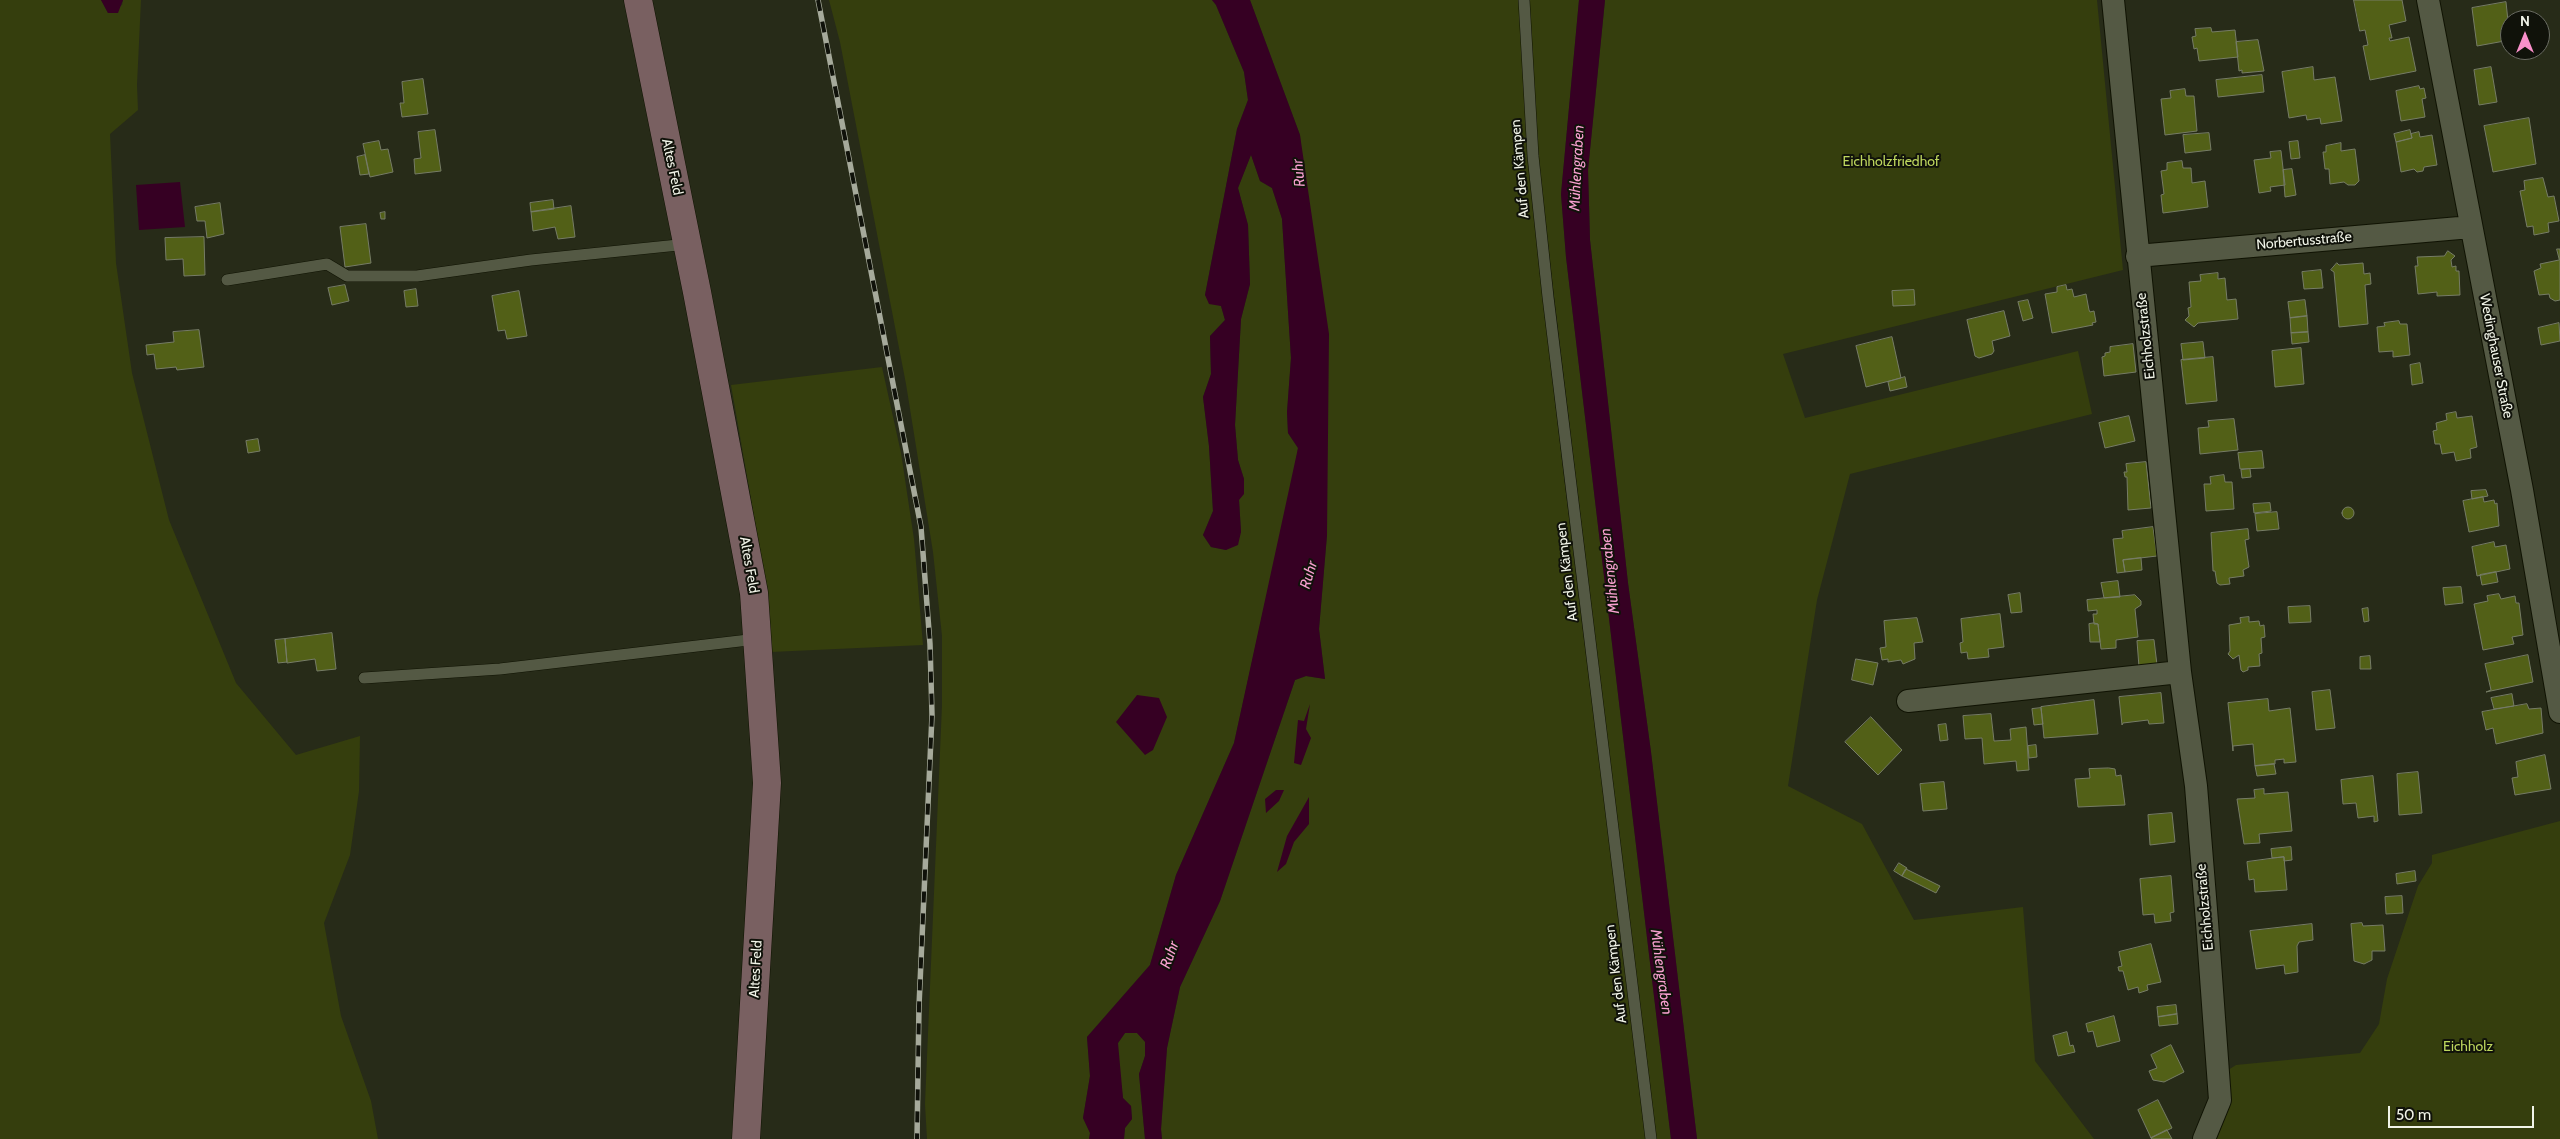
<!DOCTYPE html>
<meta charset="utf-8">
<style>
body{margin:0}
#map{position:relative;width:2560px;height:1139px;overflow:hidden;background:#272b18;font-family:Cabin,sans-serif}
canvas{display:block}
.north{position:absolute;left:2500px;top:10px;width:50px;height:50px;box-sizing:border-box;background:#10120a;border:1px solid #6a6c63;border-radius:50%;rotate:0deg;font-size:14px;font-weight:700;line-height:20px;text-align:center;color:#f1f4e8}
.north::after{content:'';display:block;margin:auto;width:18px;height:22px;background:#f990ca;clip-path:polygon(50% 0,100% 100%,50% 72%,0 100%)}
.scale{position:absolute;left:2388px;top:1106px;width:146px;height:22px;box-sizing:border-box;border:2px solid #f1f4e8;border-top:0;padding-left:6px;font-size:15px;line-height:18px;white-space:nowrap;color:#f1f4e8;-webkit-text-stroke:4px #10120a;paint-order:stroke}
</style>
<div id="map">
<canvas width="2560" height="1139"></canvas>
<div class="north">N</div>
<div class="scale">50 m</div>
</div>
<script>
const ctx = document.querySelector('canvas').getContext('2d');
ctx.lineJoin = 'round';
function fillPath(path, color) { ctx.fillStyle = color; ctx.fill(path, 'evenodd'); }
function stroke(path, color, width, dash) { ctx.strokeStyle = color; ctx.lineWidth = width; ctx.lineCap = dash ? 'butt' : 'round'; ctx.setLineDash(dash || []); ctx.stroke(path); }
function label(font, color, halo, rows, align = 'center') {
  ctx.font = font + ' Cabin,sans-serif'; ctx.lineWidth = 4; ctx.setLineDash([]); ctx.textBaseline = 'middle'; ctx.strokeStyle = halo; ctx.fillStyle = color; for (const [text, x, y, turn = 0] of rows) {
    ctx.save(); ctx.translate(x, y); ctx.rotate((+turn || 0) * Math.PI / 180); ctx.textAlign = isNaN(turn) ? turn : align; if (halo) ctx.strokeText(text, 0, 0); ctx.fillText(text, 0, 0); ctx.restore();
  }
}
fillPath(new Path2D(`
 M0,0H101L108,13L122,5L123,0H141L137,85L138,110L110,134L116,263L132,373L169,520L236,683L296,755L360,736L359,791L350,855L324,923L341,1016L371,1101L378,1139H0Z
 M829,0H1212L1216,5L1244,72L1248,100L1237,129L1205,295L1221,306L1225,320L1210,336L1211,374L1203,397L1209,446L1213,511L1203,535L1211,547L1226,550L1241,532L1239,499L1244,479L1238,460L1235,425L1241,319L1250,284L1248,225L1238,188L1251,154L1260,181L1272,188L1282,218L1291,358L1287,412L1288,433L1298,448L1295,468L1234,743L1176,875L1150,965L1087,1037L1090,1076L1083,1118L1090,1133L1089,1139H927L925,1104L942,705V636L933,552L906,384L840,42Z
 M1250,0H1520C1525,69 1527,138 1534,207C1565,518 1611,828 1646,1139H1162L1161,1129L1167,1048L1180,987L1220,901L1295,680L1306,676L1325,679L1319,629L1327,535L1300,135Z
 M1528,0H1579L1561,194L1566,257L1671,1139H1655L1549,254L1538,158Z
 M1605,0H2097L2123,270L1783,354L1805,418L2078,351L2092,414L1850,474L1817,600L1788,786L1862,824L1914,920L2023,907L2035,1061L2094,1139H1697L1651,752L1628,583L1590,240L1588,170Z
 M882,367L901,453L914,539L923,645L771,652L757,533L731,385Z
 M2560,821V1139H2197L2207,1109L2211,1081L2236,1065L2360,1053L2379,1024L2387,979L2418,886L2432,863V855Z
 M1125,1033H1137L1145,1041V1056L1139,1074L1145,1139H1124L1125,1128L1132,1119L1131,1106L1123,1098L1117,1058L1118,1043Z`), '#353e0d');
fillPath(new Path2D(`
 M101,0H123L118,13H108Z
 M1212,0H1250L1300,135L1329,334L1327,535L1319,629L1325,679L1306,676L1295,680L1220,901L1180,987L1167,1048L1161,1129L1162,1139H1145L1139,1074L1145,1056V1042L1137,1033H1125L1118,1043L1123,1098L1131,1106L1132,1119L1125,1128L1124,1139H1089L1090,1133L1083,1118L1090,1076L1087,1037L1150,965L1176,875L1234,743L1298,448L1288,433L1287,412L1291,358L1282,219L1272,188L1260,181L1251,155L1238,188L1248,225L1250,284L1241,319L1235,425L1238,460L1244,479V494L1239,500L1241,532L1238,545L1226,550L1211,547L1203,535L1213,511L1209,446L1203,397L1211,374L1210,336L1225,320L1221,306L1209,304L1205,295L1237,129L1248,100L1244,72L1216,5Z
 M1579,0H1605L1588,170L1590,240L1628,583L1651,752L1697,1139H1671L1566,257L1561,194Z
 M180,182L185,227L139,230L136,185Z
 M1137,695L1159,698L1167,717L1153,750L1145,755L1116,722Z
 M1310,704L1306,729L1311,738L1301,765L1294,763L1298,720L1304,721Z
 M1276,790H1284L1279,801L1266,813L1265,799Z
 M1309,797V824L1294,842L1286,864L1277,872L1287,836Z`), '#360023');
const building = new Path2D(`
 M2354,0H2402L2406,21L2389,25L2392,38H2389L2390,41L2409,37L2416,71L2370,80L2363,46L2368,45L2365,30L2360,31Z
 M2506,2L2510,40L2477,46L2472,8Z
 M2211,28L2212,32L2235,30L2238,57L2199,61L2197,48L2194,49L2192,37L2196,36L2195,29Z
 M2258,40L2264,71L2242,73V70L2239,71L2236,42Z
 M2313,67L2314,80L2335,77L2342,121L2321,124L2320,118L2307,120L2306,115L2289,118L2282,72Z
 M2491,67L2497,102L2479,105L2474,70Z
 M2262,75L2264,92L2218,97L2216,80Z
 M423,79L428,114L402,117L400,103H404L402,82Z
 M2419,86L2420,89L2424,88L2426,98L2422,99L2425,117L2401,121L2396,91Z
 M2185,89L2186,96H2194L2197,131L2165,135L2161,99L2171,98L2170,91Z
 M2529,118L2536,164L2493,172L2484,126Z
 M435,130L441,171L415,174L414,159L421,158L418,132Z
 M2410,130L2412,138L2396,142L2394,134Z
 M2419,132L2420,137L2432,135L2437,165L2424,167L2423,171L2417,172L2414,169L2401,172L2396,142L2412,138L2411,134Z
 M2209,133L2211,150L2185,153L2183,135Z
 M379,141L381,150L388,149L393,172L370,177L363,144Z
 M2298,141L2300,158L2291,159L2289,142Z
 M2341,143V151L2355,149L2359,181L2355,185H2348L2344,182L2330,184L2329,169H2325L2323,152H2326V146Z
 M2281,151L2285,185L2270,187L2271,191L2259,193L2254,160L2271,158L2270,152Z
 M365,155L369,174L360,175L357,157Z
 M2182,161L2183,168H2191L2192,183L2205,181L2208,207L2163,213L2161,195L2164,194L2161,171L2167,170V163Z
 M2292,169L2296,195L2285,197L2283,170Z
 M2543,178L2548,197L2554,196L2559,221L2548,223L2549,232L2534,235L2533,226L2527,227L2520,191L2525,190L2524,181Z
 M553,200L554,209L531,212L530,203Z
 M220,203L224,234L207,238L205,221H197L195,207Z
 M571,206L575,237L558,239L555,227L533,231L531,212Z
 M385,212V219H381L380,213Z
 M366,224L371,263L345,267L340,227Z
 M204,237L205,275L184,276L183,259L166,260L165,238Z
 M2557,249H2560V300L2555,301L2550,298L2549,294L2539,295L2534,271L2541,268L2540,264L2559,260Z
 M2448,251L2455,256L2451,260L2452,267L2456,266V271H2459L2460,295L2437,296V292L2418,294L2415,266H2418L2417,257L2444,256Z
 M2337,263L2339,265L2363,263L2364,274L2370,273L2371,284L2365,285L2368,324L2339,327L2334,272L2331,270Z
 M2321,270L2323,288L2304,289L2302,272Z
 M2218,273V279L2225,278L2227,300L2236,299L2238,319L2198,323L2194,327L2185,320L2189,316L2188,308L2191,307L2189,282L2201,281L2200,275Z
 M345,285L349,301L332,305L328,288Z
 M2066,285L2067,290L2072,289L2074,297L2086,294L2089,310L2090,312L2094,311L2096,322L2092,323L2093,325L2052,333L2045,294L2057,292V287Z
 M416,289L418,306L406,307L404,291Z
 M1914,290L1915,305L1893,306L1892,291Z
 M519,291L527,336L507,339L505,330L498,331L492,296Z
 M2028,300L2033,318L2023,321L2018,302Z
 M2305,300L2307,316L2290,318L2288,302Z
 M2004,311L2010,336L1992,341L1994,351L1992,354L1979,358L1975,356L1967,320Z
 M2307,316L2308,332L2291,333L2290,318Z
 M2399,321L2400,324H2407L2410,355L2393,357V351L2379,352L2377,327L2385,326L2384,323Z
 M2559,323L2560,341L2541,345L2538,328Z
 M199,330L204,367L177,370L176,367L156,369L154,354L147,355L146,345L174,342L173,332Z
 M2308,332L2309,342L2292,344L2291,333Z
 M1892,337L1901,378L1866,387L1856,346Z
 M2203,342L2205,358L2183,360L2181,344Z
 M2133,344L2136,372L2104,376L2102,357L2105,356V353L2110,352V347Z
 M2301,348L2304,384L2275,387L2272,351Z
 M2213,357L2217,401L2186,404L2181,360Z
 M2420,363L2423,383L2412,385L2410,365Z
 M1905,377L1907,387L1890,391L1888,382Z
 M2456,412L2457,418L2472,416L2477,447L2470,449L2471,458L2456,461L2454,452L2442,454L2440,444H2435L2433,431L2437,430L2436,423L2447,420L2446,414Z
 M2129,416L2135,441L2105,448L2099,423Z
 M2234,419L2238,450L2200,454L2198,428L2209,427L2208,421Z
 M258,439L260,451L248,453L246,441Z
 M2262,451L2264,468L2240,469L2238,453Z
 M2146,462L2151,508L2128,510L2127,477H2125L2124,472H2127L2126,464Z
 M2250,469L2251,477L2242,478L2241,470Z
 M2224,475L2225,482H2232L2234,509L2206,511L2204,484H2211L2210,477Z
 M2486,490L2488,496L2472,499L2471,491Z
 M2483,497L2484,502L2494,500L2495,504L2497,503L2499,526L2469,532L2463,501Z
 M2270,503L2271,511L2254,513L2253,504Z
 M2342 513a6 6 0 1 1 12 0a6 6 0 1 1-12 0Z
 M2277,512L2279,529L2257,531L2255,514Z
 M2153,527L2157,556L2123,560L2125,572L2117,573L2113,539L2123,538L2122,531Z
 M2248,529L2249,539L2245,540L2249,567L2243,570L2244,576L2229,578L2230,584L2220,585L2217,583L2215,571H2213L2211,533Z
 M2494,542L2495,547L2506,545L2510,569L2477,576L2472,547Z
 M2141,558L2142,570L2125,572L2123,560Z
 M2496,572L2498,582L2482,585L2480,575Z
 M2118,581L2120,597L2104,598L2101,583Z
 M2461,587L2463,603L2445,605L2443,588Z
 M2020,593L2022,612L2011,613L2008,595Z
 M2499,594L2501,599L2515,596L2516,603H2519L2523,635L2512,637L2514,644L2483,650L2474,604L2488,601L2487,596Z
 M2135,595L2141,601V605L2135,609L2138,637L2116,640V648L2101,649L2098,624H2094L2093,614H2097V610L2088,611L2087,600Z
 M2310,606L2311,622L2289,623L2288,607Z
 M2368,608L2369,621L2364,622L2362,609Z
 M2000,614L2004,647L1988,649L1989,657L1968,659L1967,652L1961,653L1960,643L1963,642L1961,619Z
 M2249,617V622L2259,621L2260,626L2264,625L2265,637L2261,638L2262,653L2259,654L2260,666L2248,667V670L2243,672L2241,670L2239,655L2233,659L2228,654L2230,651L2229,625L2241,623L2240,618Z
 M1917,618L1923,642L1914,643L1915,659L1903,664L1901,660L1888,662V659L1882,660L1880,648L1886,647L1884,621Z
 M2094,623L2098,624L2100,642H2090L2089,624Z
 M332,633L336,669L317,671L315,659L287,663L285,639Z
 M285,639L287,662L278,663L275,640Z
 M2154,640L2157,665L2139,667L2137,641Z
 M2528,655L2533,682L2486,692L2491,690L2485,664Z
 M2370,656L2371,669H2360V657Z
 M1856,659L1878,663L1873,685L1852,680Z
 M2330,690L2335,728L2316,730L2312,692Z
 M2161,693L2164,723L2149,724L2148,720L2123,723L2122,725L2119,697Z
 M2512,694L2514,706L2494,709L2491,698Z
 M2268,699L2269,711L2290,708L2296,762L2284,763V759L2275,760V764L2255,766L2253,744L2233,746V751L2228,703Z
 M2094,700L2098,734L2044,738L2041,707Z
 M2527,704L2529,709L2541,708L2543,733L2496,744L2493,728L2486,730L2482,712Z
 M2041,708L2043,724L2034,725L2032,709Z
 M1991,714L1994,741L2011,740L2010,729L2026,727L2029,770L2017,771L2016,761L1984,764L1982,738L1965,739L1963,716Z
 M1871,717L1902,750L1878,775L1845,742Z
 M1946,724L1948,740L1940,741L1938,725Z
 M2036,745L2037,757L2029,758L2028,746Z
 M2545,755L2551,789L2515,795L2512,778L2518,777L2516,762Z
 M2274,764L2276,774L2257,776L2255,766Z
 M2109,768L2115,769L2116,776L2121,775L2125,805L2078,807L2075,779L2090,778L2089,769Z
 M2418,772L2422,813L2399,815L2397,774Z
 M2373,776L2378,821L2374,822V816L2358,818L2356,803L2343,804L2341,780Z
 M1944,782L1947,809L1923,811L1920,784Z
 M2264,789V794L2288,792L2292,831L2259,834L2260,843L2244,844L2237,799L2255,798L2254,790Z
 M2172,813L2175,842L2150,845L2148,815Z
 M2291,847L2292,860L2284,861V857L2272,858L2271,849Z
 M2284,857L2287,890L2255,892L2254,879L2249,880L2247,862Z
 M1899,863L1907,868L1902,876L1894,871Z
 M1906,869L1940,886L1936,893L1902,876Z
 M2415,871L2416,881L2397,884L2396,874Z
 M2171,876L2174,912L2170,913L2171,921L2155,923L2154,914L2143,915L2140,879Z
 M2402,896L2403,913L2386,914L2385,897Z
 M2362,923L2363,926L2383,925L2385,951H2372V960L2364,964L2354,961L2351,924Z
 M2312,924L2313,940L2299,942L2297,946L2298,972L2285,974L2284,965L2256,969L2250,931Z
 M2151,944L2161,982L2147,985L2148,990L2139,993L2138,987L2128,990L2123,971H2119L2118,967L2122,966L2119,952Z
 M2176,1005L2177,1014L2158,1017L2157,1007Z
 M2177,1014L2178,1024L2159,1026L2158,1017Z
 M2114,1016L2120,1041L2097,1047L2093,1031L2088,1032L2086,1024Z
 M2067,1032L2070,1046L2073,1045L2075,1052L2058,1056L2053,1036Z
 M2171,1045L2184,1072L2164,1082L2153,1080L2149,1071L2157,1068L2151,1055Z
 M2158,1100L2172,1128L2151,1138L2138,1110Z
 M2167,1130L2172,1139H2152L2151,1138Z`);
fillPath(building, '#526017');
stroke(building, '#767c66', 1);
const service = new Path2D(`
 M1524,0L1533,156L1548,297L1651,1139
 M227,280L327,264L347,276H417L531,260L688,244
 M364,678L500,669L757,639`);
const minor = new Path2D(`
 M2113,0L2180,672L2196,786L2207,922L2220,1100L2204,1139
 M2428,0L2522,490L2560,712
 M2137,256L2471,227
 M1908,701L2180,672`);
const secondary = new Path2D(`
 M638,0L697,292L754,593L767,783L746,1139`);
stroke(service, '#101303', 12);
stroke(minor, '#101303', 24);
stroke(secondary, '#101303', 29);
stroke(service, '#545944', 11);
stroke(minor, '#545944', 22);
stroke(secondary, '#796061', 28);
const rail = new Path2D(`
 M818,0L921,527L930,644L932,715L919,1006L917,1139`);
stroke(rail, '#a6aa9b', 5.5);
stroke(rail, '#10120a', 4, [11]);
label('14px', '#bed75e', '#10120a', [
 ["Eichholzfriedhof",1891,162],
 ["Eichholz",2468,1047]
]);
label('14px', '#f1f4e8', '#10120a', [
 ["Altes Feld",672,167,78],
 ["Auf den Kämpen",1520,169,-95],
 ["Norbertusstraße",2304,241,-5],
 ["Eichholzstraße",2146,336,-96],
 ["Wedinghauser Straße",2496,356,79],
 ["Altes Feld",749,565,80],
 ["Auf den Kämpen",1567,572,-97],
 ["Eichholzstraße",2205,907,-95],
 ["Altes Feld",756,969,-87],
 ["Auf den Kämpen",1616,974,-97]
]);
label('italic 15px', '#f8a0d0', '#10120a', [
 ["Mühlengraben",1577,168,-87],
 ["Ruhr",1299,173,-96],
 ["Mühlengraben",1610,571,-96],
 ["Ruhr",1309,575,-73],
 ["Ruhr",1170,955,-70],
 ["Mühlengraben",1661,972,82]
]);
</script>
